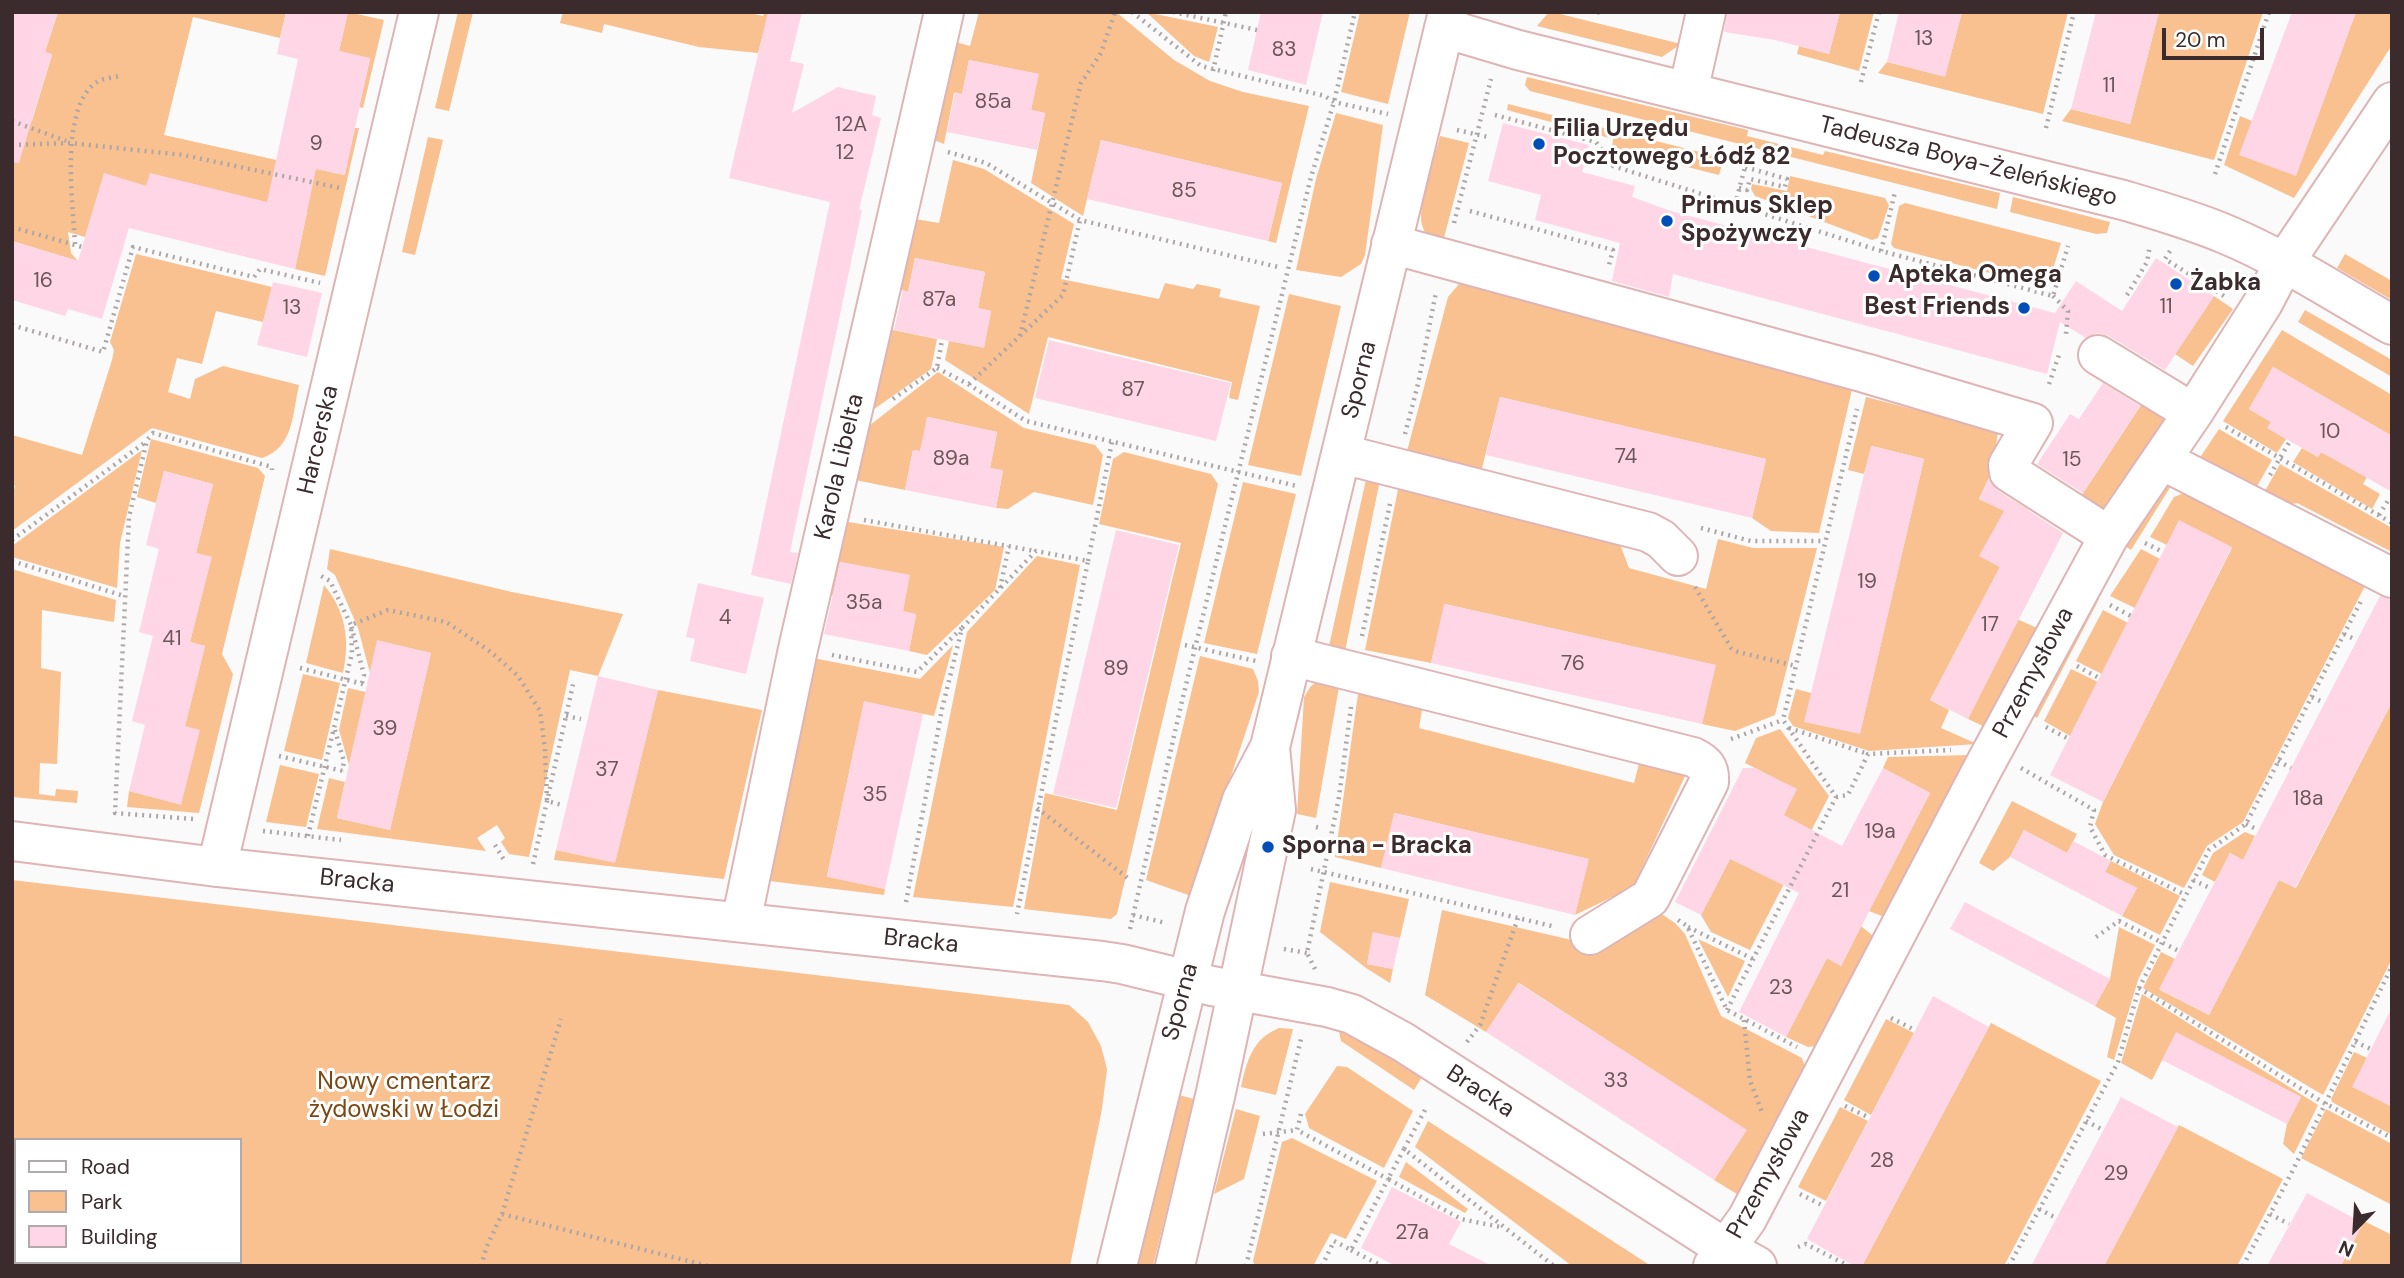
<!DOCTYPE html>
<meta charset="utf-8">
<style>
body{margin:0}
#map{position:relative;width:2404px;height:1278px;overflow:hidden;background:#fafafa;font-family:"DM Sans",sans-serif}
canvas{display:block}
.frame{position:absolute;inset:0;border:14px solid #3b2b2c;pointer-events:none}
.legend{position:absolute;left:14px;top:1138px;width:228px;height:126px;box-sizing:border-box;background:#fff;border:2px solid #b1aaab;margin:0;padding:9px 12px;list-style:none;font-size:21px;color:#3b2b2c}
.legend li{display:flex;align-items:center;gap:14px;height:35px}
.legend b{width:35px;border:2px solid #b1aaab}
.north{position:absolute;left:2320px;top:1194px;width:70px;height:70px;-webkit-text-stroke:5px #fff;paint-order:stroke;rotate:204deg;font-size:19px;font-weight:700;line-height:28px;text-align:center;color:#3b2b2c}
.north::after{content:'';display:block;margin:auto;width:24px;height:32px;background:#3b2b2c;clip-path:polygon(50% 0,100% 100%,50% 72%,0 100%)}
.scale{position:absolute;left:2162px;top:28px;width:102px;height:32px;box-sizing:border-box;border:4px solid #3b2b2c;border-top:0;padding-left:9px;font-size:21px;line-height:24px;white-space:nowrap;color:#3b2b2c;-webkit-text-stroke:5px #fff;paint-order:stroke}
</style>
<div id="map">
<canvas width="2404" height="1278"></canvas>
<div class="frame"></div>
<ul class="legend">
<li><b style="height:9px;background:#fff"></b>Road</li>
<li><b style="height:19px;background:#f9c090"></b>Park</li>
<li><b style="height:19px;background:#ffd6e6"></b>Building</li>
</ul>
<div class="north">N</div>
<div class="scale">20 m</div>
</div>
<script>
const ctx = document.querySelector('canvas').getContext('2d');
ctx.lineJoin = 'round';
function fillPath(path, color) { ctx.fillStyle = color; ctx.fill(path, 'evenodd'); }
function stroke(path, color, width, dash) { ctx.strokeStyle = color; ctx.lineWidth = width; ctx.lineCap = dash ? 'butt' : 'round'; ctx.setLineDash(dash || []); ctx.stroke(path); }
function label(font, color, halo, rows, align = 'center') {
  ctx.font = font + ' "DM Sans",sans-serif'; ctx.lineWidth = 6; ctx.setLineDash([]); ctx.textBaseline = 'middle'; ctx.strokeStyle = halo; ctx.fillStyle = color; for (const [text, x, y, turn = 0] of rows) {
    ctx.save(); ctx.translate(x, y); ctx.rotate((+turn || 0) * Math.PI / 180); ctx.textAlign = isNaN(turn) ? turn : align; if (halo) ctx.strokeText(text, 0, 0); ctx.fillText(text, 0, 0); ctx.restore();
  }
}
fillPath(new Path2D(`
 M58,12H286L280,38L193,17L164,135L344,175L355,128H359L325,276L295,269L307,212L146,186L104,174L85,237L68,232L71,253L78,261L12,241V116L32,121L52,55L45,52Z
 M348,12L384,20L363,108L359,107L370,59L339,51Z
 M458,12H473L449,111L435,108Z
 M563,12H746L763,16L764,12H769L758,53L699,47L604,24L602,33L560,23Z
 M979,12H1116L1174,60L1210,81L1243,92L1309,106L1276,243L1268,241L1282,183L1101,140L1083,216L1031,183L1045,113L1031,110L1038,74L969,60L962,94L954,93L944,144L931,139L952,41L970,46Z
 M1146,12L1218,27L1209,62L1194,56Z
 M1360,12H1410L1388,104L1341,92Z
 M1549,12H1552L1681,44L1662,57L1537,26Z
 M1840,12H1874L1859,71L1797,54L1799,46L1829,54Z
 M1962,12H2068L2043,114L1878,73L1887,62L1945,76Z
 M2159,12H2263L2214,160L2062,121L2071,109L2130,124Z
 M2356,12H2392V45L2294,198L2224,165L2240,116L2252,121L2296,175Z
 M1527,77L1748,130L1747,136L1823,155L1825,151L2000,193L1997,209L1530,91L1525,85Z
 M1508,104L1724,158L1719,175L1612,148L1613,139L1507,110Z
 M1336,113L1383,125L1365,255L1361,264L1341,277L1296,270L1316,179Z
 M1440,136L1469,143L1441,249C1433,243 1427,238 1423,228C1415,209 1435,158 1440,136Z
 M428,137L443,140L415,255L402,252Z
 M953,160L984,169L1074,224L1061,279L1159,299L1165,283L1193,289L1197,284L1221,289L1219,297L1260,306L1238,400L1229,398L1232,382L1048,337L1029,414L945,360L949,341L984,347L991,311L978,308L985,272L915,258L908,292L901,290L915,219L939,223Z
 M1790,176L1885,198L1889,205L1878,238L1872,240L1755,196L1751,189L1752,184L1787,191Z
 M2013,197L2110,222L2107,233L2096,234L2010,212Z
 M1905,203L2061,243L2047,288L1894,248L1891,244L1899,206Z
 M136,254L272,287L263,322L216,311L202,364L177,358L168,392L190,399L195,379L223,366L299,385C292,415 294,447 262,458L152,428L12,531V496L15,486L12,485V435L82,455L112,360L114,350L110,342Z
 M2345,254L2392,281V300L2337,268Z
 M1459,284L1853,385L1819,533L1771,531L1752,518L1766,459L1500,397L1481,472L1406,455L1448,297Z
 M1289,294L1341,306L1301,476L1248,465Z
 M2214,296L2233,309L2193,366L2175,354Z
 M2305,310L2392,360V377L2298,322Z
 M888,329L937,339L931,369L870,412Z
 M2282,330L2392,395V436L2273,367L2249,409L2271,422L2268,428L2286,439L2277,453L2223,421Z
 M938,372L1024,428L1095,445L1103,455L1093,505L1034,492L1008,509L996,508L1003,471L990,468L997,432L928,417L920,451L913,450L905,490L855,480L865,429Z
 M2147,396L2175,411L2100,522L2074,507Z
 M1866,397L1998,431L1993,469L1979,499L1997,507L2005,496L2027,509L2010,548L1980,556L2000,567L1930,700L1949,710L1941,728L1977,744L1869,751L1793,726L1788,718L1796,689L1811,693L1860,733L1924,459L1872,446L1864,474L1848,470Z
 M2219,429L2272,460L2252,495L2197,462Z
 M151,439L258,468L265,476L222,654L233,674L199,813L127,807L129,791L180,804L185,726L205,646L190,642L211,557L196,553L213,484L164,471L156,503L137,497Z
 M2302,448L2318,457L2321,452L2367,477L2363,484L2380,494L2372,509L2293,462Z
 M142,450L120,543L117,588L12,557V546Z
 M1124,452L1211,474L1218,484L1117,914L1111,919L1024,909L1045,793L1117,810L1181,543L1099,524L1113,459Z
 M2280,464L2392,528V552L2297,503L2276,508L2260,500Z
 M1367,475H1381L1343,661L1327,655Z
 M1400,480L1616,534L1629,568L1706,589L1718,539L1753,548H1817L1775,715L1735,731L1702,724L1715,665L1445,604L1431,663L1365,650Z
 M1243,482L1296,494L1257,654L1204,643Z
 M2165,485L2171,486L2131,550L2118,541Z
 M2187,492L2367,582L2243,822L2207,846L2184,888L2114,855L2095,824L2103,802L2232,548L2167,545L2150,537L2174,497Z
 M842,521L1004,547L995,590L927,655L909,651L916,615L903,611L909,575L840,562L833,595L826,594Z
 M330,549L512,592L623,614L598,676L570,670L529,857L509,854L501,842L505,838L497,825L477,838L486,851L317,829L329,778L345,782L337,818L390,830L431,653L378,641L370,673L358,628L335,575L327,569Z
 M2141,549L2160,559L2135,608L2110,596Z
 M1037,556L1080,565L1013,907L913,897L967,632Z
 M12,569L116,600L114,622L42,610L41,668L61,672L57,764L40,763L39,794L55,796L56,789L78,791L77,803L12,797Z
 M324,585C346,611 350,641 343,673L306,663Z
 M2087,592L2099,599L2037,718L2026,711Z
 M2103,610L2128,623L2102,674L2076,661Z
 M2017,619L2037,628L1985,727L1968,719Z
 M953,645L934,716L864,702L827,876L885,889L884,895L761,880L808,657L920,679Z
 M1200,656L1253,669L1258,681L1259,692L1191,896L1146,880Z
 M2071,669L2098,682L2070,736L2044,721Z
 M303,674L340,683L322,760L284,751Z
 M1322,678L1340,681L1316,818L1297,814L1304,697L1311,686Z
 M1359,687L1423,704L1419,728L1634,783L1640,760L1687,772L1633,887L1575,915L1588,859L1395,813L1381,868L1335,857Z
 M348,688L366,692L349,765L339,730Z
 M658,690L762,710L724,879L554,860L556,850L615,862Z
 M2392,702V959L2323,1095L2143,988L2161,952L2175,959L2160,990L2209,1015L2279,880L2296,888Z
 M1780,729L1829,796L1750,950L1711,932L1701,915L1730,859L1796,789L1745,763L1756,738Z
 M1970,755L1884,917L1869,911L1930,793L1883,768L1888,757Z
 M280,765L319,774L306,827L266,822Z
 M2012,801L2077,834L2067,853L2024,830L2010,857L1993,871L1979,863Z
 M2245,832L2255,836L2243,860L2230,853L2215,882L2202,875L2213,853Z
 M2111,861L2180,896L2160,935L2122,916L2137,888L2105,872Z
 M12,880L1069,1005L1088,1022L1101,1046L1107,1069L1102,1109L1070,1266H12ZM16,1140H240V1262H16Z
 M1330,882L1409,899L1400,938L1373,933L1367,964L1393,969L1390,983L1366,968L1320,932Z
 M1647,904L1675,923L1685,934L1721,1016L1802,1058L1805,1067L1737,1194L1714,1180L1746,1130L1519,983L1486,1032L1425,995L1442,910L1589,944Z
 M1861,926L1873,936L1815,1046L1808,1047L1786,1037L1827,958L1841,966Z
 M2119,927L2155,945L2138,980L2114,1060L2107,1057L2116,1018L2095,1006L2110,979Z
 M1698,939L1745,961L1728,997Z
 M2142,994L2318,1105L2294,1154L2283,1144L2287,1124L2301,1097L2176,1033L2152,1080L2121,1063Z
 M1886,1019L1914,1033L1871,1115L1844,1100Z
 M1991,1023L2101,1081L2004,1266H1862Z
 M1279,1028L1293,1029L1276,1095L1241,1087C1247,1061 1252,1039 1279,1028Z
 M1339,1032L1364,1040L1423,1075L1414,1090L1341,1041Z
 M2354,1052L2367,1058L2392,1107V1135L2332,1102L2331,1099Z
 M1337,1066L1347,1067L1413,1111L1384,1168L1309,1128L1305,1114Z
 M1179,1095L1194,1099L1153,1266H1138Z
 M1840,1107L1868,1121L1826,1201L1798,1187Z
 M1236,1109L1260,1116L1244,1179L1214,1194Z
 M2326,1109L2392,1144V1205L2301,1158Z
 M1428,1121L1651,1266H1572L1415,1147Z
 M2179,1125L2283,1179L2237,1266H2104Z
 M1292,1138L1377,1181L1346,1239L1331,1233L1313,1266H1255L1253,1261L1282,1142Z
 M1406,1162L1468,1209L1465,1213L1399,1177Z
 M2364,1221L2392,1235V1266H2341Z`), '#f9c090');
fillPath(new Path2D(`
 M12,12H58L45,52L52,54L19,163L12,162Z
 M286,12H348L339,51L370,58L345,175L316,169L295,269L129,228L102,319L68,309L65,316L12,300V241L78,261L104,173L146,186L150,173L267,202L298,59L277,54Z
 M768,12H802L790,61L804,64L792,113L838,87L876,96L872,115L881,118L859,210H862L790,552L798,553L791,584L751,575L830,202L729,178Z
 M1261,12H1323L1306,85L1248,70Z
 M1727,12H1840L1829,54L1775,40L1724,32Z
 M1899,12H1962L1945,77L1887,62Z
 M2096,12H2159L2130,124L2071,109Z
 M2292,12H2356L2296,176L2239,155Z
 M969,60L1039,74L1031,110L1045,113L1037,150L947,132L955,92L962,94Z
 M1503,123L1589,145L1582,172L1635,186L1632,197L1671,211L2055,313L2076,281L2122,311L2156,258L2214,296L2165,370L2109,336L2098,333L2086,338L2060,322L2047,374L1673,274L1669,297L1612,281L1620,243L1535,220L1541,195L1488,181Z
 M1101,140L1282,183L1268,241L1087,199Z
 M915,258L985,272L978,308L991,311L984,348L894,330L903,290L908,292Z
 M273,282L322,293L307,357L257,345Z
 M1049,340L1231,383L1216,441L1035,398Z
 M2273,367L2392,436V492L2321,452L2318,457L2286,439L2267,428L2271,422L2249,409Z
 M2103,383L2140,406L2083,493L2037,464L2070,414L2079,419Z
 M1500,397L1766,459L1752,518L1486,455Z
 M927,417L997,432L990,468L1003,470L996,508L905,490L913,450L920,451Z
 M1871,446L1924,459L1860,734L1804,722Z
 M164,471L213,484L196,553L212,557L190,642L205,646L185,726L200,730L181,805L129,791L145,725L132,721L153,636L139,632L159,549L146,545Z
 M1989,479L1997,490L2063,533L1968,719L1930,700L2000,567L1979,556L2004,511L1979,499Z
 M2179,520L2232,547L2103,802L2050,775Z
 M1116,530L1179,545L1116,808L1053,794Z
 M840,562L910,575L903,611L916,614L909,651L824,634Z
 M698,583L764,598L746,674L690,661L695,639L686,637Z
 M2380,596L2392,600V702L2295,888L2279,880L2209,1015L2159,989L2230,853L2243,860Z
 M1444,604L1716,665L1702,724L1431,663Z
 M377,640L431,653L390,830L337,818Z
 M598,676L658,690L615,863L556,850Z
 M864,701L923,714L885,889L827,877Z
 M1743,768H1754L1797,789L1784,815L1842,846L1883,768L1930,793L1841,966L1827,958L1786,1037L1739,1012L1799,893L1730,859L1701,915L1675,902Z
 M1394,813L1589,859L1575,915L1381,868Z
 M2024,830L2067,853L2073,841L2111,861L2105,872L2137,888L2122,916L2010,857Z
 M1965,902L2110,979L2095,1006L1950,929Z
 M1373,932L1400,938L1393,969L1367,964Z
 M1518,983L1747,1130L1714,1180L1486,1032Z
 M1933,996L1989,1027L1862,1266H1854L1807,1239Z
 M2392,1007V1107L2352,1087Z
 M2176,1032L2301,1097L2287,1124L2162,1060Z
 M2121,1097L2178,1127L2104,1266H2031Z
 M1392,1187L1461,1222L1449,1244L1492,1266H1396L1361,1248Z
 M2307,1193L2363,1223L2341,1266H2267Z`), '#ffd6e6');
const minor = new Path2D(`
 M1444,28L1518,50L2123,200C2157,210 2192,220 2225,234C2283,258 2337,294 2392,325
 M1688,92L1706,12
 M1391,244L1865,373L2033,423L2008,465L2009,472L2109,536
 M2098,355L2193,413
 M1342,454L1648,532L1661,539L1678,556
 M2162,460L2392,578
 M1291,656L1693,757C1705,763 1710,768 1709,782L1650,898L1590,935
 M12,841L217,867L1102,961L1122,964L1212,986L1327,1007L1352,1014L1403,1042L1726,1249L1757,1266
 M217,867L419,12
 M741,922L798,649L944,12
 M1117,1266L1205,911L1242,800L1270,747L1448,12
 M1175,1266L1216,1092L1276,810L1270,747
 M1713,1266L1747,1219L1982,770L2109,536L2193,413L2263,303L2284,263L2392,102`);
stroke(minor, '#dfb4b6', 42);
stroke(new Path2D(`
 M1132,12L1201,66L1325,96L1334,102L1388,114
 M1173,12L1257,30
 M1597,14L1598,12
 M1213,71L1226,12
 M1861,82L1879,12
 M1495,115L1596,142L1613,166L1881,251L2053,296L2068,246
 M12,121L66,141
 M2046,128L2074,12
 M1457,130L1488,137
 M12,145L70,143L183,155L340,188
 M948,152L986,163L1080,220L1278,267
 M2215,174L2269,12
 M1739,188L1747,190L1750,179L1785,187L1787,179L1745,167L1748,154
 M1735,205L1745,167
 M1470,211L1613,250L1609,265
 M1454,223L1491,79
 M12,227L82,247
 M75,244C73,205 59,106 97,82C102,78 112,78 119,76
 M1881,251L1895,192
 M2170,251L2165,259L2224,296
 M2127,295L2147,262L2150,245
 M2053,296L2068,311L2066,334
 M12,325L103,352L133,247L254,277L260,269L320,283
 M1020,336L1081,83L1101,53L1115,12
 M937,368L968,384L1026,421L1297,486
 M969,384L1063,295L1080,220
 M2049,384L2060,352
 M893,399L937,368L942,340
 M2226,427L2392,523
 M1405,434L1418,384L1436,292
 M2270,475L2290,441
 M2379,515L2389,499
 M864,520L1035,551
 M1701,528L1751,541H1825
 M12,540L147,441
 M2145,543L2163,552
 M12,561L124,596
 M1088,561L1112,442
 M1695,587L1731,648L1738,652L1796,666
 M1000,588L1009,546
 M2110,605L2131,616
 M2344,634L2356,640
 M1362,636L1390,504
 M1185,645L1256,661
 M832,655L917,672L962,628
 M2077,666L2099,678
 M300,668L367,685
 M362,683L364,675L351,625L388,610L446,622L491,652L518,676L540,711L545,749L547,801L562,805
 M2312,697L2324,703
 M566,716L581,719
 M2046,727L2069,739
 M1789,728L1868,754
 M335,730L344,762L342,771
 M1731,739L1783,720
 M279,756L347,772
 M2278,761L2291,768
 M2021,768L2094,810L2090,827L2105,855L2186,895
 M1836,797L1848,795L1868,754L1951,750
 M1037,808L1129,879
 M193,819L115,813L129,517L147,440L153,433L272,467V470
 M2246,824L2258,830
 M1316,827L1320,828
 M263,831L341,840
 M308,836L352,653L351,625L330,581L321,576
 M495,845L504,860
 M533,864L574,680
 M1311,869L1556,927
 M2193,880L2212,889
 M906,902L942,709L962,628L1036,551L1088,561L1017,914
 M1133,915L1166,923
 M1678,920L1687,926L1727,1010L1797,1047
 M1688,927L1753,959
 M1130,929L1182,701L1285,282L1311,177L1334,102L1355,12
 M2096,937L2119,921L2179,951
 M1284,949L1307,953
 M1315,969L1307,953L1339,797L1351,707
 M2139,988L2324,1103L2392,1138
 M1727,1010L1836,797L1783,720L1857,409
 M1891,1018L1915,1030
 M1744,1020L1750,1081L1762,1112
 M1467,1042L1480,1025L1518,918
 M2355,1042L2371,1049
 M1845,1106L1870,1118
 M1425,1110L1404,1149L1554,1266
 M1301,1114L1297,1130L1388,1179L1351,1250L1334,1241L1322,1266
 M2086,1121L2103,1130
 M1263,1134L1297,1130
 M1404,1149L1388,1179L1461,1219L1501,1227
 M1800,1194L1824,1206
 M2039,1209L2056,1218
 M502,1214L708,1266
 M2270,1214L2289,1224
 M1798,1247L1806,1244L1845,1264L1846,1261
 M1351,1250L1382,1266
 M138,1266L140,1262
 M481,1266L487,1246L502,1214L561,1019
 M1246,1266L1301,1039
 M2009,1266L2118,1062L2139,988L2209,850L2246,824L2361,601
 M2243,1266L2294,1168L2392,966`), '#ada6a7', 4.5, [2, 5]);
stroke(minor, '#fff', 38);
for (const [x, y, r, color] of [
 [1539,144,7,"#014eb8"],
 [1667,221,7,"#014eb8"],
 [1874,276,7,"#014eb8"],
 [2176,284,7,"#014eb8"],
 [2024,308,7,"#014eb8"],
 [1268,847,7,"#014eb8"]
]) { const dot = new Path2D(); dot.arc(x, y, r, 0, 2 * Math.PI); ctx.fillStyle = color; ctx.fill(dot); stroke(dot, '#fff', 2.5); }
label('21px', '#6c565a', null, [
 ["13",1924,39],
 ["83",1284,50],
 ["11",2109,86],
 ["85a",993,102],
 ["12A",851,125],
 ["9",316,144],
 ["12",845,153],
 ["85",1184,191],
 ["16",43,281],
 ["87a",939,300],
 ["11",2166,307],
 ["13",292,308],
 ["87",1133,390],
 ["10",2330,432],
 ["74",1626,457],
 ["89a",951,459],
 ["15",2072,460],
 ["19",1867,582],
 ["35a",864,603],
 ["4",725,618],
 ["17",1990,625],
 ["41",172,639],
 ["76",1573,664],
 ["89",1116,669],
 ["39",385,729],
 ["37",607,770],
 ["35",875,795],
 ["18a",2308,799],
 ["19a",1880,832],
 ["21",1840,891],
 ["23",1781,988],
 ["33",1616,1081],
 ["28",1882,1161],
 ["29",2116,1174],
 ["27a",1412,1233]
]);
label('bold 24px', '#3b2b2c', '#fff', [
 ["Filia Urzędu",1553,130],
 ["Pocztowego Łódź 82",1553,158],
 ["Primus Sklep",1681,207],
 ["Spożywczy",1681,235],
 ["Apteka Omega",1888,276],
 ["Żabka",2190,284],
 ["Best Friends",2010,308,"right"],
 ["Sporna - Bracka",1282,847]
], 'left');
label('24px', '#3b2b2c', '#fff', [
 ["Tadeusza Boya-Żeleńskiego",1968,162,14],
 ["Sporna",1360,380,-76],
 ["Harcerska",319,440,-77],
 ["Karola Libelta",840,467,-77],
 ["Przemysłowa",2034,673,-62],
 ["Bracka",357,882,6],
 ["Bracka",921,942,6],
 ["Sporna",1181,1002,-75],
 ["Bracka",1480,1092,33],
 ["Przemysłowa",1769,1174,-61]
]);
label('24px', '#7b4712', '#fff', [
 ["Nowy cmentarz",404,1083],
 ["żydowski w Łodzi",404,1111]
]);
</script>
